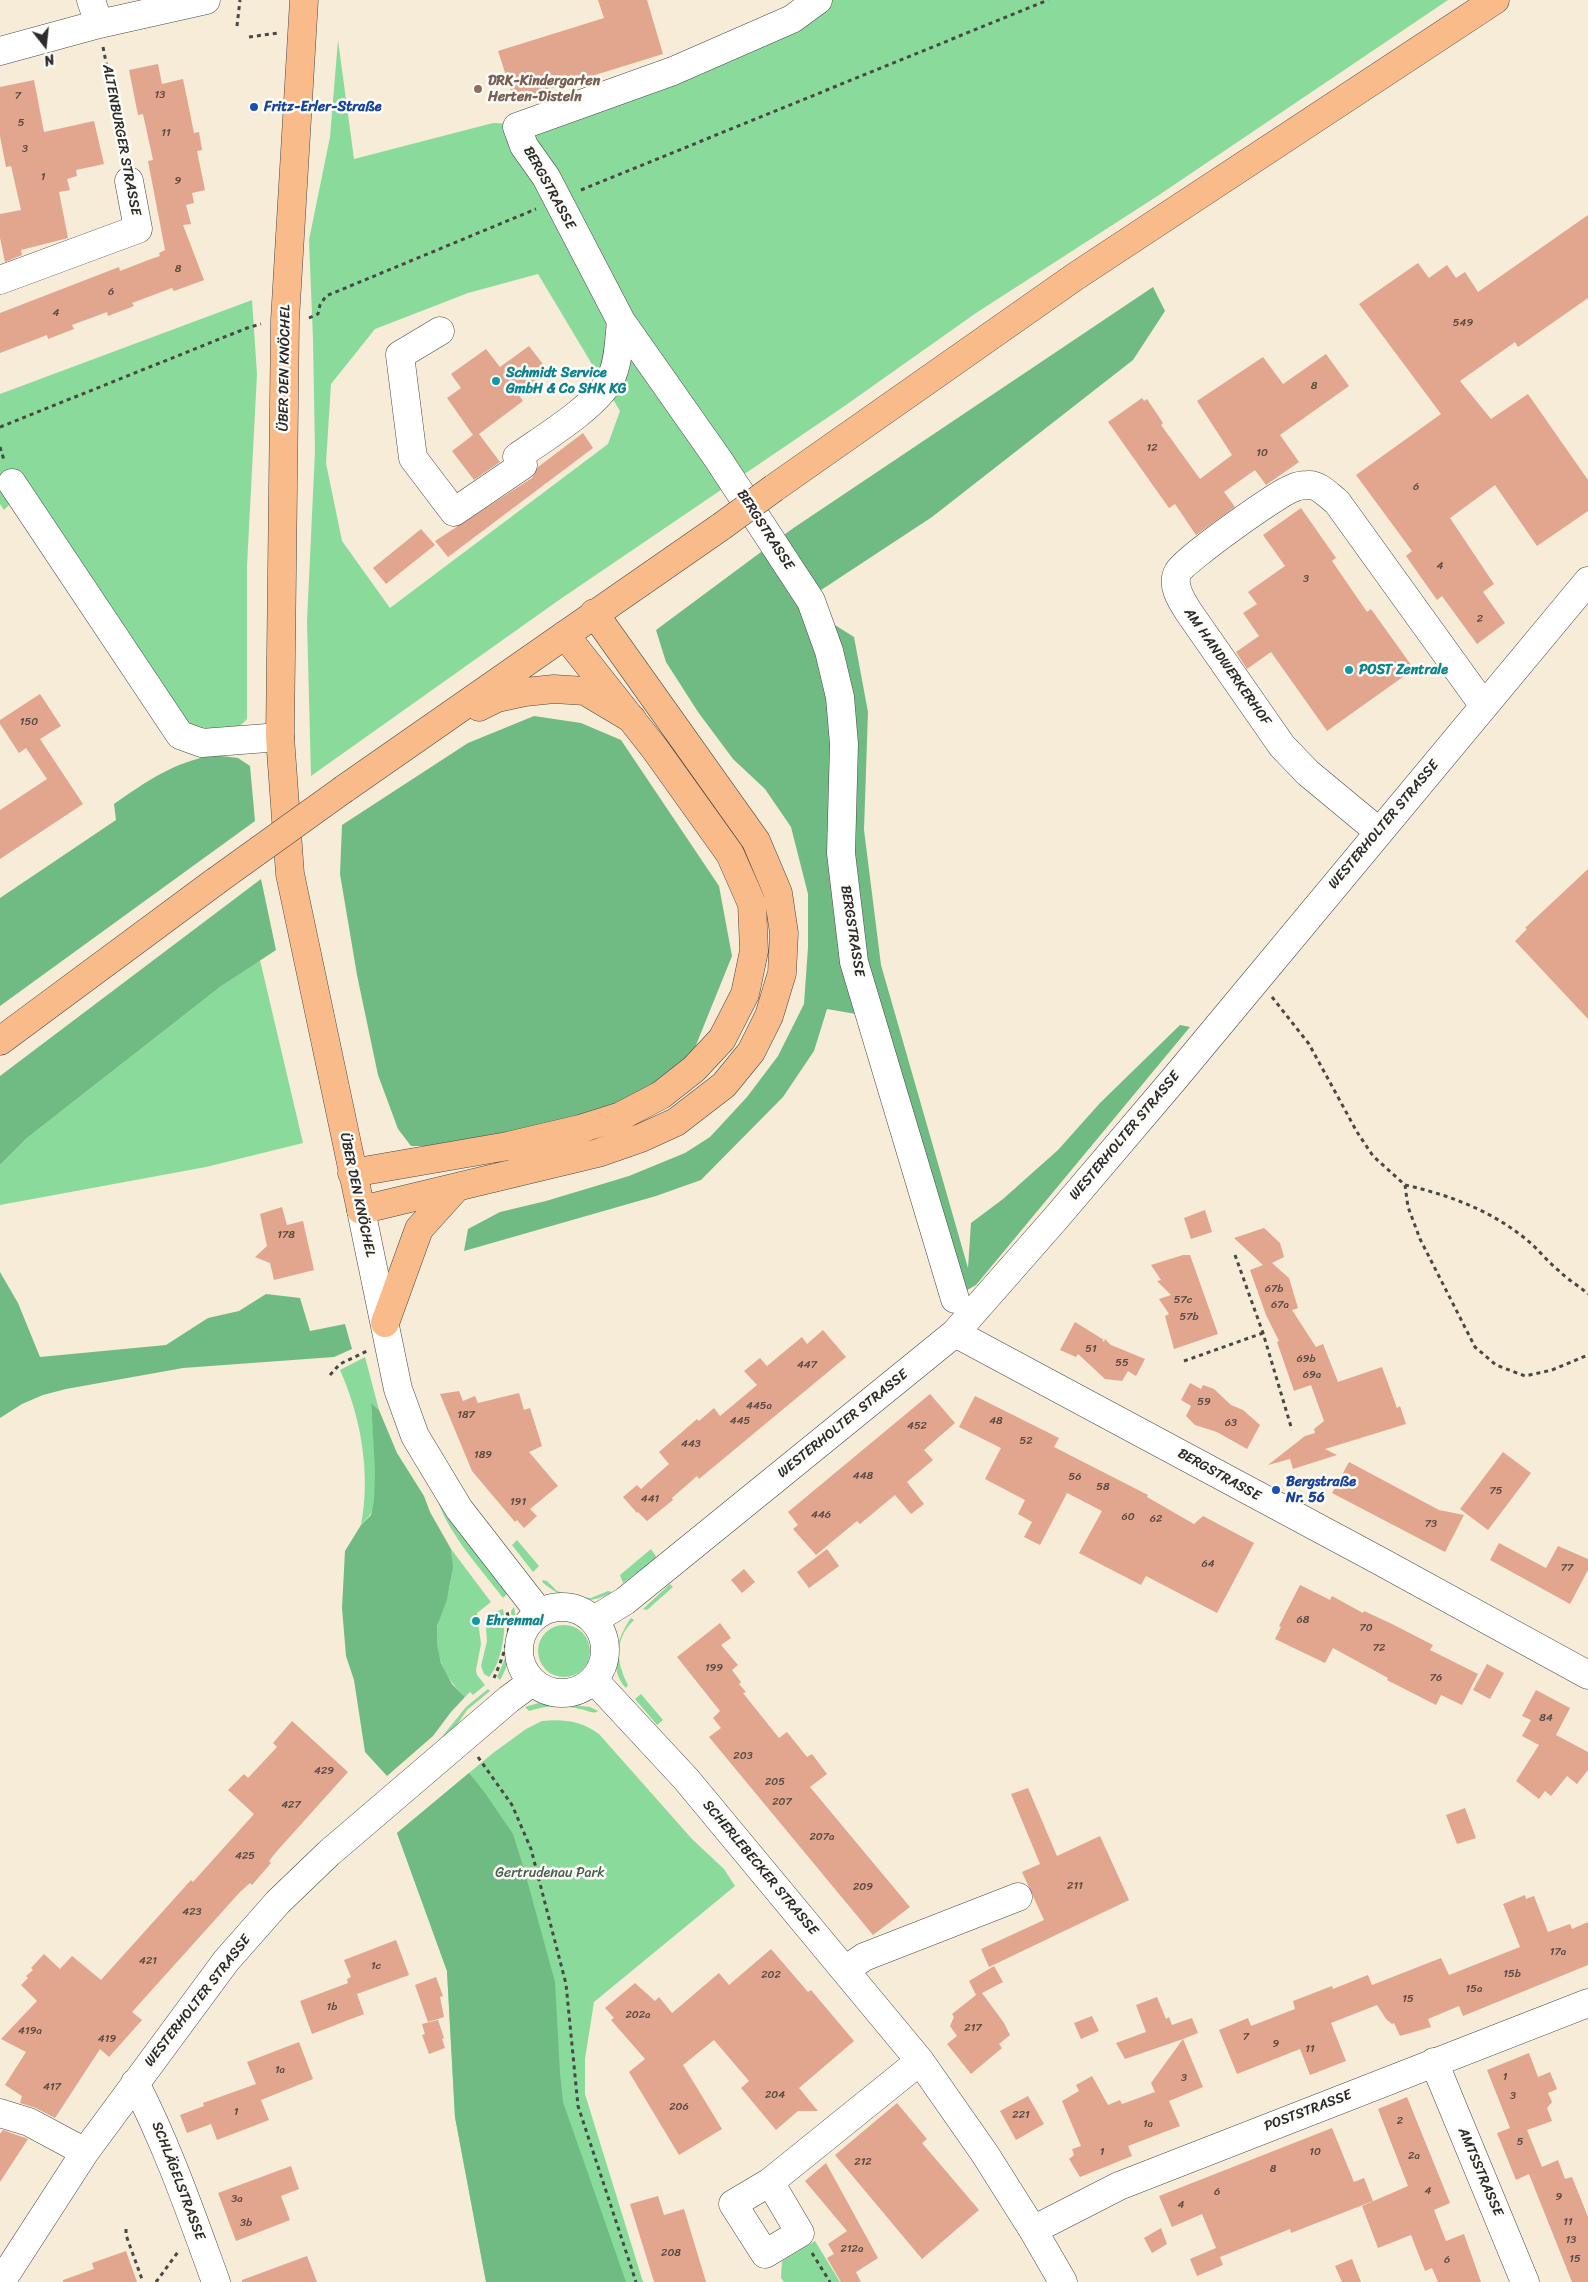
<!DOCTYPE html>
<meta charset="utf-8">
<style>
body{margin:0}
#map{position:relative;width:1588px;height:2282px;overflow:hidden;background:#f6ecd8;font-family:Sriracha,sans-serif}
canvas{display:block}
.north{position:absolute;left:20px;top:20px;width:50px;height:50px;-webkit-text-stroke:4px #fdfcf7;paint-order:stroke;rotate:164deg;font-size:14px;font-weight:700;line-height:20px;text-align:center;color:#2b2b2b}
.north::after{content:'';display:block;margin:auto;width:18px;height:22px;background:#2b2b2b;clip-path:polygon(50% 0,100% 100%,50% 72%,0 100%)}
</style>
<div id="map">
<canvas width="1588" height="2282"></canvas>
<div class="north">N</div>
</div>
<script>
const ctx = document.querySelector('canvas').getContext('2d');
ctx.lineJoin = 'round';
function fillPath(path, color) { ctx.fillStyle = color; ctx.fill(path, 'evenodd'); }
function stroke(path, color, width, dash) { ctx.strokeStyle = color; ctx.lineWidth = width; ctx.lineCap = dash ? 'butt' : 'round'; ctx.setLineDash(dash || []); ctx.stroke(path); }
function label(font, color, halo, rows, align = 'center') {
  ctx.font = font + ' Sriracha,sans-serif'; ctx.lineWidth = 5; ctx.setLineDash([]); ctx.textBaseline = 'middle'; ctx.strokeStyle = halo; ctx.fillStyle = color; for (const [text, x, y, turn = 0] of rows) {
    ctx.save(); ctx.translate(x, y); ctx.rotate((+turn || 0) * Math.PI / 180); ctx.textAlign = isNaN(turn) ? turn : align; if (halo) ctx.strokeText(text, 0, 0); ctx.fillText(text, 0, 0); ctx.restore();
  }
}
fillPath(new Path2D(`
 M827,0H1448L1159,195L976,313L846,405L559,600L311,776L307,621L315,451L313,339L309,240L330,137L338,40L354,159L493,123L538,125ZM538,274L620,411L608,444L390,608L342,541L326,463L331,384L375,329L468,293Z
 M252,300L257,374L247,566V719C229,740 212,731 187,728L28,486L4,510L0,504V394Z
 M260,960L303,1143L206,1167L0,1205V1165L27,1138L220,987Z
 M365,1357L379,1410L371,1403C372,1431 381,1488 371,1513C369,1517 364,1521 361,1525C371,1474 361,1417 340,1370Z
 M435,1493L507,1594L503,1598C478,1565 447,1533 435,1493Z
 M517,1540L539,1566L533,1572L512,1545Z
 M451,1549L491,1602L477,1613L481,1644L476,1670L477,1675L485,1685L473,1695L470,1692L465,1697C446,1679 434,1655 437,1628C438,1619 443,1610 446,1602C451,1585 453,1567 451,1549Z
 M651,1549L657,1558L623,1583L620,1575Z
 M543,1580L547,1581L557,1591L575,1597L591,1598L608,1591L612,1592C588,1607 563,1600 542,1582Z
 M670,1584L673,1587L647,1610L643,1609Z
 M514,1607C519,1626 510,1665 500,1680L497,1677C507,1656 515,1634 511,1611Z
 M503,1609C507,1627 502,1663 489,1677L484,1674L481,1666L487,1641L485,1615Z
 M631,1618L634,1620C614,1639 616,1662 628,1685L626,1688C607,1668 617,1638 631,1618Z
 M538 1651a26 26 0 1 1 52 0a26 26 0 1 1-52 0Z
 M488,1689L490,1691L467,1710L450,1735L437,1743L466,1707Z
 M641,1694L663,1720L657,1725L635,1699Z
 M542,1702L590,1707L598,1711C593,1715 587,1710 580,1709C563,1705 546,1705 529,1711L525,1707Z
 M542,1721C564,1719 581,1721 599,1734L692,1839L724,1869L735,1886L594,2002L585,2059V2094L643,2282H486L455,2117L447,1971L397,1833L493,1753L526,1729Z
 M815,2241L840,2282H784L781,2278L782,2261Z`), '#8adb9b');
fillPath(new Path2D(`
 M1153,287L1165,311L1133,360L932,517L812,596L827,620L854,637L868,712L864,830L881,965L968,1268L971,1223L1003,1199L1058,1150L1100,1103L1180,1025L1190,1027L976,1285L943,1304L939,1295L856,1014L827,1009L814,1051L783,1097L701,1180L656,1196L464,1251L468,1229L500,1212L546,1201L629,1176L685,1153L710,1137L747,1097L778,1056L804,1004L808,947V894L791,827L765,789L733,759L698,712L666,662L656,630L792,529Z
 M534,716L581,723L621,740L719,886L732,956L692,1055L629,1103L465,1146H411L398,1129L378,1075L357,975L340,874L342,825L468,743Z
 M214,755L238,758L250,766L255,821L0,1006V898L116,820L114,804C147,781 174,762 214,755Z
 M261,879L276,950L220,987L27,1138L0,1165V1076Z
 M0,1272L18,1303L40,1357L166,1345L208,1318L239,1311L266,1294L300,1298L310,1331L345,1324L352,1349L334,1357L183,1368L66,1389L43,1395L22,1404L0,1418Z
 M371,1403L379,1410L397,1453L424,1496L430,1512L451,1549L453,1567L447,1600L437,1626V1644L441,1663L452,1684L465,1697L451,1712L433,1736L387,1776L365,1752L354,1680L346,1656L342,1608L345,1551L361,1525L371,1515L374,1500L375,1470Z
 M469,1773L485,1793L513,1834L524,1869L555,1982L560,2073L563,2102L626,2282H486L455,2117L447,1971L397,1833Z`), '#6fbb83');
fillPath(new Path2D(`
 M598,0H647L663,54L514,100L498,51L604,18Z
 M158,64L162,84L183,79L194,133L199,132L202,150L197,151L205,190L192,193L194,203L186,205L191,224L183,225L204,280L174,291L172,288L132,303L134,306L108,316L107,312L72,325L74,329L48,339L47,335L0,353V313L119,267L120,271L151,259L160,256L159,253L165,250L148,161L153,160L143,114L138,115L129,70Z
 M34,80L44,132L94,121L104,164L76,170L77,176L67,179L70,190L59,192L68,238L21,250L22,255L5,262L0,238V214L21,210L11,166L6,167L0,136V87Z
 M1588,215V298L1518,347L1515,342L1460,381L1491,419L1528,394L1588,480V511L1537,546L1495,485L1450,518L1494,584L1483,592L1505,623L1477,644L1442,596L1437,600L1406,556L1412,551L1356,475L1441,414L1359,304L1418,263L1429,278L1447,265L1456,278L1465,272L1478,292Z
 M529,346L549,372L518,394L523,401L479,434L500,462L474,480L452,451L473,435L447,398L461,388L451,374L486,349L500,367Z
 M1326,354L1349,386L1280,435L1299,462L1266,485L1255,470L1224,492L1235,507L1196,535L1175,504L1169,508L1108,422L1142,398L1144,401L1147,399L1163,423L1161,425L1200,479L1232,455L1197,401L1263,357L1283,384Z
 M583,433L593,448L448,557L435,541L532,478L538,467Z
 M1301,508L1336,558L1332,561L1367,612L1371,609L1414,669L1327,731L1271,652L1247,669L1236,652L1259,636L1243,613L1257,604L1248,592L1285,566L1263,535Z
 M421,529L435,545L386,584L373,568Z
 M40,694L61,726L40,739L83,804L0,859V810L47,779L26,748L19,753L0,724V720Z
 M1588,869V1019L1515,941L1527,929L1525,928Z
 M282,1207L287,1225L303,1221L314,1270L274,1280L270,1263L255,1257L267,1246L260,1214Z
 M1205,1210L1212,1232L1191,1239L1184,1218Z
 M1264,1228L1280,1243L1284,1257L1272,1263L1289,1278L1298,1308L1292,1310L1316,1347L1323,1344L1338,1382L1382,1367L1397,1408L1400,1406L1406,1424L1325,1449L1337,1455L1293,1469L1290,1459L1268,1465L1305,1436L1315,1433L1314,1429L1324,1421L1311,1385L1294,1391L1277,1342L1279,1341L1266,1315L1250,1270L1263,1265L1234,1238Z
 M1183,1255H1190L1218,1334L1174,1349L1165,1316L1169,1314L1159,1299L1171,1295L1157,1281L1161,1280L1151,1265Z
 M1075,1322L1104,1340H1102L1104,1342L1105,1339L1111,1345L1145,1359L1136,1376L1128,1371L1122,1381L1105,1379L1078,1354L1076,1357L1060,1350Z
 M823,1330L846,1357L699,1479L697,1476L672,1498L673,1500L647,1521L638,1512L637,1513L623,1497L637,1485L641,1489L669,1464L659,1452L697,1419L699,1421L714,1408L720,1416L757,1385L744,1371L760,1358L767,1366L802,1337L807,1344Z
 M1190,1383L1201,1389L1203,1385L1214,1389L1231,1405L1243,1410L1260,1425L1247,1449L1217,1432L1195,1425L1186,1416L1191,1406L1181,1400Z
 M459,1391L463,1401L475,1396L478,1403L519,1393L524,1410L530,1408L542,1446L529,1452L558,1486L530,1509L537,1516L524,1528L517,1520L515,1522L472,1471L440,1394Z
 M930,1394L955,1423L924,1450L933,1460L907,1482L924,1504L911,1514L895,1495L860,1524L857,1521L816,1555L793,1529L798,1525L788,1512Z
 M975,1396L1059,1438L1054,1447L1148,1495L1147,1497L1194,1524L1203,1516L1254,1543L1217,1613L1146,1576L1141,1585L1079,1553L1102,1511L1067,1493L1040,1545L1024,1537L1032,1522L1018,1514L1025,1500L985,1479L1001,1448L959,1427Z
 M1503,1452L1531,1473L1488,1530L1460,1509Z
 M1349,1462L1439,1510L1464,1515L1445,1552L1332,1493Z
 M1499,1543L1546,1568L1558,1546L1588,1559V1570L1570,1604L1490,1560Z
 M827,1549L839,1566L809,1588L797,1572Z
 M744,1569L755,1582L742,1593L731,1580Z
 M1300,1585L1330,1600L1332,1596L1363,1613L1364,1611L1390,1623L1433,1645L1430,1650L1478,1674L1462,1705L1441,1695L1436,1705L1387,1680L1388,1678L1333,1648L1325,1663L1275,1639L1281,1627L1279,1626Z
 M720,1623L731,1638L721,1645L738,1665L732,1670L741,1682L739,1684L746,1692L743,1693L779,1738L787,1732L807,1757L812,1754L827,1774L810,1787L910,1907L873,1935L709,1737L721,1728L713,1718L720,1711L677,1657Z
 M1487,1664L1504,1673L1490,1699L1473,1690Z
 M1536,1690L1570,1708L1556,1735L1588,1752V1770L1577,1784L1567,1776L1551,1796L1545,1791L1539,1799L1516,1781L1539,1745L1522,1736L1531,1720L1522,1716Z
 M292,1721L348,1772L277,1851L269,1861L271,1863L252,1885L250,1883L240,1892L132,2012L142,2020L109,2057L100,2049L55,2118L36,2108L20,2103L22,2096L5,2085L26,2052L1,2039L37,2001L21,1985L28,1978L26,1976L33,1970L31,1968L44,1954L60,1969L72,1956L101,1980L191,1880L193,1882L254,1814L228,1790L244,1774L248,1778L277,1747L273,1743Z
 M1028,1788L1057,1856L1100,1836L1129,1900L989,1967L981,1949L1044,1920L1022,1872L1040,1864L1011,1794Z
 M1465,1808L1476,1838L1457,1844L1446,1815Z
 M1525,1895L1526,1899L1534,1896L1548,1932L1570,1924L1572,1929L1588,1922V1965L1463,2016L1459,2006L1428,2019L1431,2027L1400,2036L1394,2023L1392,2024L1386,2019L1377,2005L1331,2023L1346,2061L1310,2075L1300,2049L1237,2074L1219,2030L1248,2018L1251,2026L1295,2009L1293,2001L1332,1986L1333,1989L1368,1975L1372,1985L1441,1958L1449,1975L1520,1947L1503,1904Z
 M396,1940L409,1975L357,1994L364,2014L312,2034L300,2001L348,1983L347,1979L351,1977L344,1960Z
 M771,1949L808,1992L811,1990L854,2041L799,2088L818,2111H798L776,2130L741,2088L749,2081L714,2040L683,2065L722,2129L679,2155L629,2072L645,2059L611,2020L614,2018L605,2008L635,1983L655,2001L659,1997L672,2013L719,1973L729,1985Z
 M994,1966L1003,1982L982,1993L1004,2023L1010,2035L999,2044L1002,2048L971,2074L947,2044L957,2036L950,2026L954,2017L952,2014L976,1995L969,1981Z
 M436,1977L443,1996L440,1997L444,2017L428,2022L415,1985Z
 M1157,1997L1166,2019L1169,2017L1172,2025L1192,2018L1198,2033L1183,2039L1203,2087L1169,2101L1180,2126L1128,2146L1132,2156L1080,2177L1069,2159L1074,2155L1072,2149L1081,2146L1062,2101L1079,2091L1076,2085L1092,2076L1108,2105L1120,2100L1122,2104L1155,2092L1151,2083L1183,2039L1125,2059L1116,2043L1146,2032L1136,2005Z
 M1092,2016L1099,2031L1081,2039L1074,2023Z
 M438,2020L444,2038L442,2039L445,2048L429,2054L422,2035L425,2034L422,2024Z
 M299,2042L313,2079L261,2100L269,2120L217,2140L211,2124L187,2133L180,2115L204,2106L203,2103L256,2084L247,2062Z
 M1529,2053L1538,2077L1550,2072L1557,2089L1548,2093L1552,2102L1547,2108L1552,2121L1527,2130L1542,2167L1558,2160L1565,2179L1572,2177L1588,2217V2282H1572L1529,2174L1516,2180L1497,2133L1510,2128L1487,2070Z
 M1028,2096L1044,2124L1016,2140L1000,2111Z
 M1407,2097L1450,2203L1434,2210L1446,2241L1464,2234L1481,2282H1438L1432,2268L1425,2271L1411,2235L1378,2248L1362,2206L1408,2186L1378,2109Z
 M897,2103L927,2139L922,2143L979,2210L922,2259L835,2155Z
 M1332,2128L1354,2182L1364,2178L1373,2201L1291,2233L1290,2229L1220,2257L1223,2265L1197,2276L1190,2259L1216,2248L1202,2214L1172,2227L1159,2196Z
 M3,2130L28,2139L0,2182V2134Z
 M826,2163L878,2258L856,2272L861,2282H841L827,2258L834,2254L828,2244L847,2231L805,2181Z
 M291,2166L299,2189L281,2196L290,2220L236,2241L218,2193Z
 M658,2196L664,2215L684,2209L706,2282H654L630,2204Z
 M1161,2228L1167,2244L1152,2253L1144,2238Z
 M126,2251L137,2282H63V2280L94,2269L92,2263Z
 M307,2256L317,2282H242V2280Z
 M1352,2259L1361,2282H1342L1335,2266Z`), '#e1a68d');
const minor = new Path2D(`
 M91,0L99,24
 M818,0L792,19L673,71L517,127L524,146L546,177L621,321L718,459L811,601L829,651L840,697L844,744L841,853L854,962L955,1299
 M0,51L99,24L206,0
 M0,280L138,229L129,181
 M440,331L400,355L413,458L454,512L523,465L517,457C544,438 597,406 611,378C619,361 619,339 621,321
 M12,483L180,735L202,743L280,737
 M1378,831L1308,773L1282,746L1188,611C1181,600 1171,585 1178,572C1184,560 1278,493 1293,488C1297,486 1303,485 1308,485C1319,484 1329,496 1337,502L1484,706
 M361,1210L398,1389L415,1436L459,1509L539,1612
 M955,1333L1378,1560L1588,1675
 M519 1650a43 43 0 1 1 86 0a43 43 0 1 1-86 0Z
 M594,1620L625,1601L955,1333L1056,1218L1175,1078L1588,581
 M594,1680L686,1779L920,2061L985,2154L1033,2230L1063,2282
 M845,1970L864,1957L1018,1897
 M1434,2062L1525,2282
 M135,2083C168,2147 191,2214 216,2282
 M0,2113L29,2122L85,2152
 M770,2182L800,2233L765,2254L733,2204L770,2182L920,2061
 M1033,2230L1119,2186L1588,2003
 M1,2282L85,2152L226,1961L278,1902L329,1853L509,1699L532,1682`);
const major = new Path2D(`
 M304,0L285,320L280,737L290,874L361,1210L598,1153L641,1138L676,1122L724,1085L751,1052L769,1016L782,973L784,933L778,893L756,841L594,613
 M774,488L1076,276L1495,0
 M352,1173L508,1146L580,1129L621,1116L661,1095L694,1069L722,1039L745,994L754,951L752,904L730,854L655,749L565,635L722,526
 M385,1323L419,1229L456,1188`);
const highway = new Path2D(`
 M479,707L497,698L525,692L554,689L585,691L632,719
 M344,789L565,635
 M0,1041L216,881`);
stroke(minor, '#494845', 29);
stroke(major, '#494845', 29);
stroke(highway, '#494845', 29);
stroke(new Path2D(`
 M237,26L240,0
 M249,37L278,33
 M103,47L125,158
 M581,190L1048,0
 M309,318L318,314L320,305L326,296L536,209
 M0,427L247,328L261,324
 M0,447L4,460
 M1272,997L1309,1044L1357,1132L1373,1156L1405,1185L1408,1207L1420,1239L1475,1347L1496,1365L1525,1376L1552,1370L1588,1355
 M1405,1185C1450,1195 1492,1211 1527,1240C1538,1249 1547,1261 1558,1270C1567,1279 1579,1286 1588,1294
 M1235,1255L1263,1333L1292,1430
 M1184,1361L1263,1333
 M330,1375L340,1364L367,1351
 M494,1678C502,1659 513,1633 507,1612
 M478,1757L512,1805L531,1849L566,1984L578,2106L636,2282
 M126,2229V2235L143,2282
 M812,2253L830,2282
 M156,2282L178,2252`), '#494845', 3, [4, 4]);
stroke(minor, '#fff', 28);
stroke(major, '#fabb8b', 28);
stroke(highway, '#fabb8b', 28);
const majorBridge = new Path2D(`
 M722,526L774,488`);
const highwayBridge = new Path2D(`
 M216,881L344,789`);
stroke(majorBridge, '#494845', 29, []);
stroke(highwayBridge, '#494845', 29, []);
stroke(majorBridge, '#fabb8b', 28);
stroke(highwayBridge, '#fabb8b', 28);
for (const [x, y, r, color] of [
 [478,89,5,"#8d6e63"],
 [254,107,5,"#1a4fb4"],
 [496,381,5,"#0f9aa8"],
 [1349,670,5,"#0f9aa8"],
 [1276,1490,5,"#1a4fb4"],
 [476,1621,5,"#0f9aa8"]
]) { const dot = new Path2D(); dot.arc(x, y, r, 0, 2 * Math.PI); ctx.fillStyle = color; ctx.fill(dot); stroke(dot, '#fdfcf7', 2); }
label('11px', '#584a44', null, [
 ["13",160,95],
 ["7",18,96],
 ["5",21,123],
 ["11",166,133],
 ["3",25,149],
 ["1",43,177],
 ["9",178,181],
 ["8",178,269],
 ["6",111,292],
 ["4",56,313],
 ["549",1463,323],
 ["8",1314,386],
 ["12",1152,448],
 ["10",1262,453],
 ["6",1416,487],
 ["4",1440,566],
 ["3",1306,579],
 ["2",1480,619],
 ["150",29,722],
 ["178",286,1235],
 ["67b",1274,1289],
 ["57c",1183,1300],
 ["67a",1280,1305],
 ["57b",1189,1317],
 ["51",1091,1349],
 ["69b",1306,1359],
 ["55",1122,1363],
 ["447",807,1365],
 ["69a",1312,1375],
 ["59",1204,1402],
 ["445a",759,1406],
 ["187",466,1415],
 ["445",740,1421],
 ["48",996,1421],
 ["63",1231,1423],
 ["452",917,1426],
 ["52",1026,1441],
 ["443",691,1444],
 ["189",483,1455],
 ["448",863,1476],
 ["56",1075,1477],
 ["58",1103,1487],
 ["75",1496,1491],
 ["441",650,1499],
 ["191",518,1502],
 ["446",821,1515],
 ["60",1128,1517],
 ["62",1156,1519],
 ["73",1431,1524],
 ["64",1208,1564],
 ["77",1567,1568],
 ["68",1303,1620],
 ["70",1366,1628],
 ["72",1379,1648],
 ["199",714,1668],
 ["76",1436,1678],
 ["84",1546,1718],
 ["203",743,1756],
 ["429",324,1771],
 ["205",775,1782],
 ["207",782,1802],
 ["427",291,1805],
 ["207a",822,1837],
 ["425",245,1856],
 ["211",1075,1886],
 ["209",863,1887],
 ["423",192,1912],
 ["17a",1558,1952],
 ["421",148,1961],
 ["1c",376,1966],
 ["15b",1512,1974],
 ["202",771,1975],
 ["15a",1474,1989],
 ["15",1408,1999],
 ["1b",332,2007],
 ["202a",638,2015],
 ["217",973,2028],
 ["419a",30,2031],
 ["7",1246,2037],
 ["419",107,2039],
 ["9",1276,2044],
 ["11",1310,2049],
 ["1a",280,2070],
 ["1",1505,2077],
 ["3",1184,2078],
 ["417",52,2087],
 ["204",775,2095],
 ["3",1513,2096],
 ["206",679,2107],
 ["1",236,2112],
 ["221",1021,2115],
 ["2",1400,2121],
 ["1a",1148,2124],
 ["5",1520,2142],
 ["1",1102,2152],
 ["10",1315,2152],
 ["2a",1414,2156],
 ["212",863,2162],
 ["8",1273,2169],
 ["4",1428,2191],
 ["6",1217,2192],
 ["9",1559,2197],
 ["3a",237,2199],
 ["4",1181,2205],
 ["11",1568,2222],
 ["3b",246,2223],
 ["13",1571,2240],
 ["212a",852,2249],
 ["208",671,2253],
 ["15",1575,2259],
 ["6",1447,2260]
]);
label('bold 14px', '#785e54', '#fdfcf7', [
 ["DRK-Kindergarten",488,81],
 ["Herten-Disteln",488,97]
], 'left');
label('bold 14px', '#164399', '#fdfcf7', [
 ["Fritz-Erler-Straße",264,107],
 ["Bergstraße",1286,1482],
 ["Nr. 56",1286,1498]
], 'left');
label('14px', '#2b2b2b', '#fdfcf7', [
 ["ALTENBURGER STRASSE",121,140,79],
 ["BERGSTRASSE",549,188,61],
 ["ÜBER DEN KNÖCHEL",285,368,-89],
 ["BERGSTRASSE",765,530,57],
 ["AM HANDWERKERHOF",1227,667,55],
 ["WESTERHOLTER STRASSE",1384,825,-50],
 ["BERGSTRASSE",852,931,81],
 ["WESTERHOLTER STRASSE",1125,1136,-50],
 ["ÜBER DEN KNÖCHEL",357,1195,78],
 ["WESTERHOLTER STRASSE",843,1424,-39],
 ["BERGSTRASSE",1219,1475,29],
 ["SCHERLEBECKER STRASSE",760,1868,50],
 ["WESTERHOLTER STRASSE",198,2001,-52],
 ["POSTSTRASSE",1308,2111,-21],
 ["AMTSSTRASSE",1480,2172,67],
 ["SCHLÄGELSTRASSE",178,2181,69]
]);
label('bold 14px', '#0d838f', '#fdfcf7', [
 ["Schmidt Service",506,373],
 ["GmbH & Co SHK KG",506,389],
 ["POST Zentrale",1359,670],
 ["Ehrenmal",486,1621]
], 'left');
label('14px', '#48604d', '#fdfcf7', [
 ["Gertrudenau Park",550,1873]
]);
</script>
